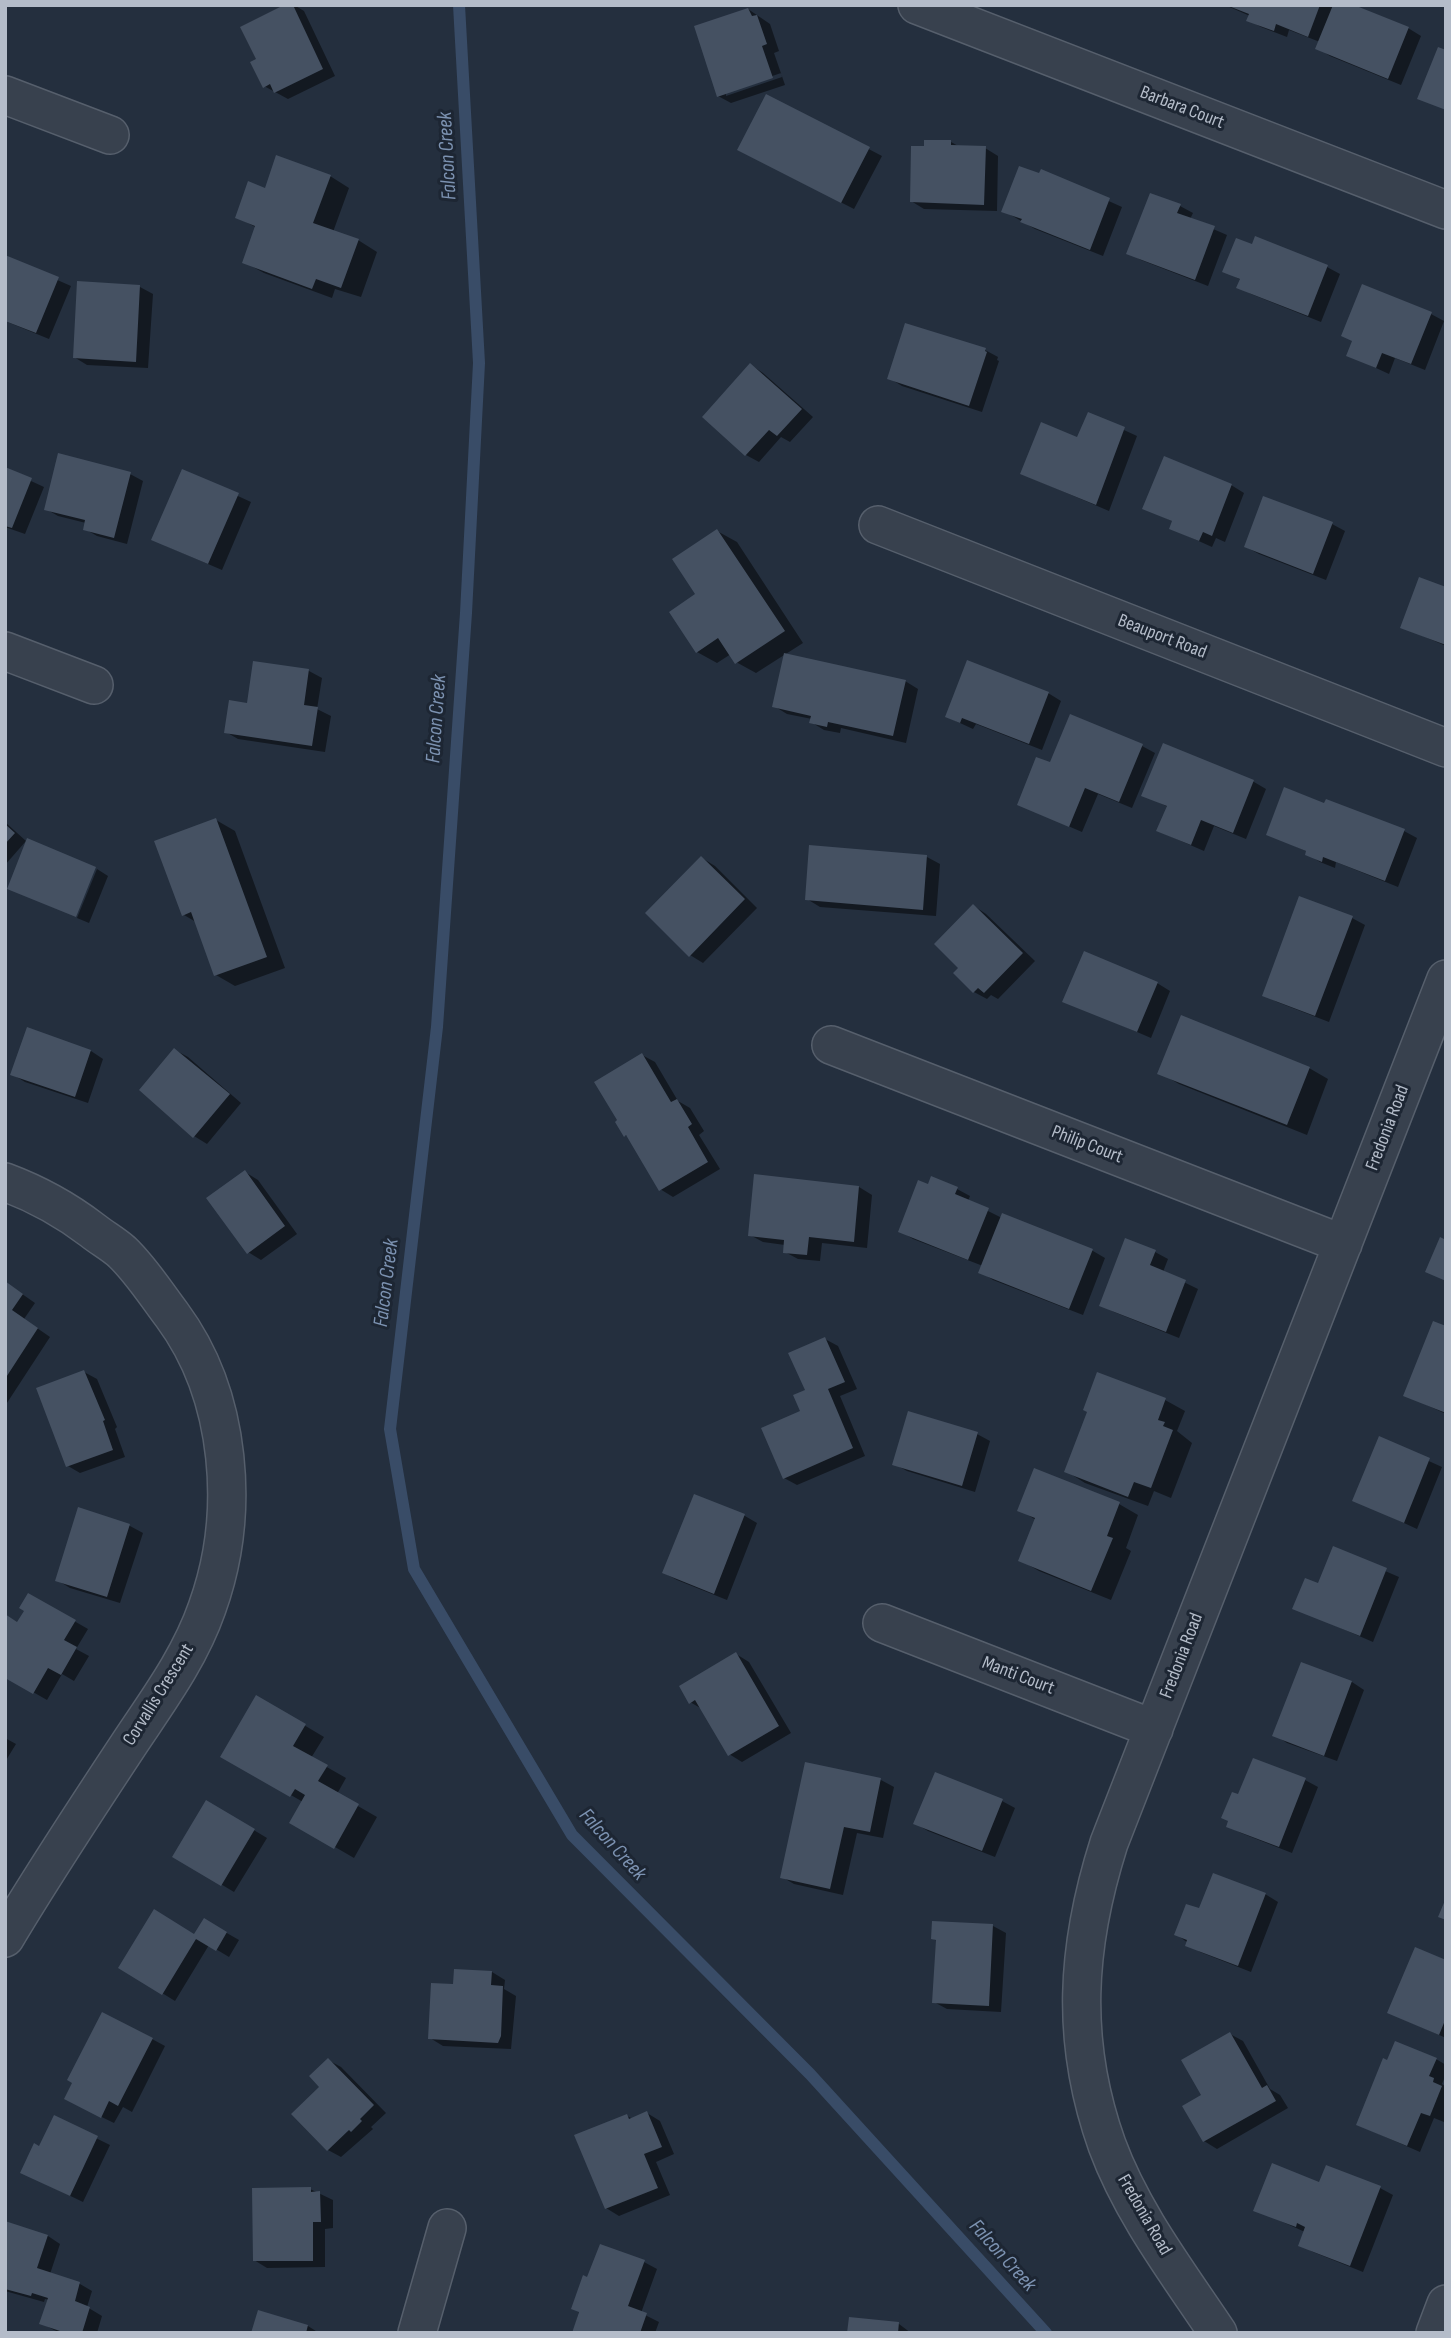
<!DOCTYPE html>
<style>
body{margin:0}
#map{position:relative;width:1451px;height:2338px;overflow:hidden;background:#242f3e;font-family:"Sofia Sans Condensed",sans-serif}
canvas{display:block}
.frame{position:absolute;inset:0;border:7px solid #b4bcc9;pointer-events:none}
</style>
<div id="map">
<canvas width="1451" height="2338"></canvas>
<div class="frame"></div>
</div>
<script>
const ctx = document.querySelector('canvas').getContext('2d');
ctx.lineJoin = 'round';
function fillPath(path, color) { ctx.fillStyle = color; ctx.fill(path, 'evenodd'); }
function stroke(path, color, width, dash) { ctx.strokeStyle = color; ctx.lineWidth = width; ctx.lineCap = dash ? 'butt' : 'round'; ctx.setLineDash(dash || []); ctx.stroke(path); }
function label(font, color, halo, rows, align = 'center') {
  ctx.font = font + ' "Sofia Sans Condensed",sans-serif'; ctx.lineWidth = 6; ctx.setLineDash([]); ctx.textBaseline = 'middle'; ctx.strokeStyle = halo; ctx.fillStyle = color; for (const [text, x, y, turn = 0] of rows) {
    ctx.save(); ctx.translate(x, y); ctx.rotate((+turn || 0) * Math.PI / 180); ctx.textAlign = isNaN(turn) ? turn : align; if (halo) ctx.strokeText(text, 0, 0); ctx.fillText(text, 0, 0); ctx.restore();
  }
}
fillPath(new Path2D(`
 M288,5H294L304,11L335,76L288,99L264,86L259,60Z
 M1225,5H1350L1408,28L1421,36L1401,85L1330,56L1317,48L1320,42L1289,30L1287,37L1261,27L1248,20L1250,16Z
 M748,9L770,24L779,51L774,53L785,85L731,103L718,96ZM781,73L782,77L726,96V92Z
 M767,96L882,156L854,209L752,157Z
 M951,142L960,147L985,148L998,156L997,211L924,209L911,201L926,148Z
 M1042,171L1122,207L1103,256L1035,229L1004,211L1040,175Z
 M330,176L349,188L333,232L358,240L377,252L361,297L335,289L332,298L264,273L244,262L257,228L237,217L266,190Z
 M1180,206L1193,213L1190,219L1227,235L1208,286L1141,260L1129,253Z
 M5,257L71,286L49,339L5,321Z
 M1327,267L1340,274L1321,322L1251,294L1238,287L1241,280L1224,271Z
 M140,287L153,294L148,368L87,365L74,357Z
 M1431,314L1444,321L1425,370L1395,358L1389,374L1348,355Z
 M985,350L998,357L997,360L999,361L982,412L902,386L889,378Z
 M751,365L763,373L813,417L790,442L781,437L759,462L746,455Z
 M1089,414L1137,436L1109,511L1022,474L1078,439Z
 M5,469L44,487L25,534L5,527Z
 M183,471L251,502L222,570L166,546Z
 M130,474L143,481L127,544L97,536L85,529L86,523L58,516L46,509Z
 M1231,485L1244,493L1225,542L1216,538L1212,547L1172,529L1174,522L1144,508Z
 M1332,524L1345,531L1326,580L1259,554L1246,547Z
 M717,531L737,542L803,643L756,673L736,662L731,654L717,663L697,652L698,594Z
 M1446,589V646L1402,627Z
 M255,663L309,671L322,678L317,709L331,716L325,752L238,739L226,732L249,705Z
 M905,681L918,689L906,743L841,728L840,733L824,730L811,722L812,719L787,714L774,706Z
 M1048,693L1061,701L1042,750L976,724L973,729L947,717Z
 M1142,746L1155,753L1132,808L1098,794L1082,832L1019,805L1051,765Z
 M1164,746L1254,782L1266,789L1246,839L1214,826L1204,851L1158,831L1168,807L1144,795Z
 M1327,801L1404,831L1417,838L1398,887L1336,862L1335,868L1320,862L1307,854L1308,852L1268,834L1325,805Z
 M216,820L235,831L285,968L235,986L216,975L196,922L184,915Z
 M5,822L26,841L5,865Z
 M927,857L940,864L936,916L820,907L807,899Z
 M702,858L715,866L757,908L703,963L690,955Z
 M97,869L108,876L89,923L77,918Z
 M1300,898L1352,918L1365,925L1329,1022L1277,1002L1264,995Z
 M974,906L986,914L1035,961L998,999L991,995L987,999L974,992L956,973L961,968Z
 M1157,983L1170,991L1151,1038L1065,1001Z
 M28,1029L91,1051L103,1059L88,1103L25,1082L12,1074Z
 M175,1050L188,1057L241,1103L207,1144L194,1136Z
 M642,1055L655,1062L678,1101L690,1108L704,1131L699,1135L720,1169L673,1197L660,1189L630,1138L625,1135Z
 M1309,1068L1328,1079L1307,1135L1179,1084L1160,1073Z
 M245,1172L258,1180L297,1234L261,1260L248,1252Z
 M929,1186L957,1189L970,1196L968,1201L1002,1218L1003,1215L1093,1251L1105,1258L1083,1315L993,1280L981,1272L983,1266L913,1239L900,1231Z
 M859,1187L872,1195L867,1248L822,1243L820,1261L798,1259L785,1252V1245L763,1242L750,1235Z
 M1155,1252L1168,1259L1163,1272L1198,1289L1179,1338L1114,1312L1101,1305Z
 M5,1282L35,1303L24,1319L50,1337L5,1406Z
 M1446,1328V1414L1405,1395Z
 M825,1339L838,1346L857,1389L840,1396L865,1456L797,1485L784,1478L808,1391Z
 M84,1372L97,1379L117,1427L115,1429L125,1457L80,1473L68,1466Z
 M1165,1400L1185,1411L1177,1431L1192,1443L1171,1498L1154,1491L1148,1506L1085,1483L1066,1471Z
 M977,1434L990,1441L975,1492L907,1471L894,1464Z
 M1380,1439L1442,1467L1417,1529L1354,1500Z
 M695,1496L745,1516L757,1523L727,1600L677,1580L664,1573Z
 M1119,1504L1138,1515L1126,1548L1131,1551L1111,1600L1039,1571L1020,1560L1036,1520L1020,1510Z
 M79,1509L130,1526L143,1533L120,1603L70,1588L57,1580Z
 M1334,1549L1399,1577L1373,1642L1294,1608L1319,1586Z
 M29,1595L88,1629L76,1649L89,1656L74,1681L62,1674L47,1700L5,1676Z
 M736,1654L749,1662L791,1733L742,1762L729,1754L702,1709L690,1702Z
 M1302,1664L1352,1682L1364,1690L1337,1761L1287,1743L1275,1735Z
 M257,1697L324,1737L311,1758L346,1778L337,1794L377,1817L354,1858L292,1822L303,1802L223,1756Z
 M5,1738L16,1744L5,1762Z
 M1254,1760L1305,1780L1318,1787L1292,1853L1241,1833L1228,1826Z
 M806,1764L881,1780L894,1787L883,1838L857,1833L843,1895L794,1884L782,1877Z
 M1002,1801L1015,1808L995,1857L928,1831L916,1824Z
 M207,1802L267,1838L234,1892L174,1856Z
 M1265,1894L1278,1902L1251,1972L1200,1952L1176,1934Z
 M204,1920L239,1940L229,1957L209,1945L175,2001L120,1967L195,1936Z
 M993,1926L1006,1933L1001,2012L947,2009L934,2002L937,1941L932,1938Z
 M1446,1962V2038L1389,2013Z
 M492,1972L505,1980L504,1989L516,1996L511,2049L443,2046L430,2038L455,1986Z
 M1230,2034L1243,2041L1270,2089L1280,2095L1288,2108L1217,2149L1204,2141V2096Z
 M152,2039L165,2046L132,2112L123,2107L114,2123L79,2106Z
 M1436,2059L1446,2065V2074L1442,2084L1446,2087V2117L1444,2122L1434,2118L1420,2152L1358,2125Z
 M328,2060L341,2067L386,2113L371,2127L373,2129L341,2157L328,2150L322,2087Z
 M647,2113L660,2121L674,2154L656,2162L670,2195L619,2216L606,2208L627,2116L633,2119Z
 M55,2118L110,2145L83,2202L35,2179Z
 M1327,2167L1380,2188L1393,2195L1363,2272L1313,2252L1300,2245L1305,2232L1256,2210L1320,2184Z
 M310,2189L333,2200V2228L325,2229V2267L267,2268L254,2260Z
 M5,2223L48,2236L60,2244L50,2274L80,2284L92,2291L87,2307L102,2316L97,2333H61L54,2330L41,2323L49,2300L45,2299L44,2302L5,2291Z
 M644,2262L657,2269L641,2313L659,2322L655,2333H573L588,2279Z
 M259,2312L308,2326L319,2333H253Z
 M899,2324L911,2333H849Z`), '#0007');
stroke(new Path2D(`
 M459,5L479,363L466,613L437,1027L390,1429L414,1569L572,1835L810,2074L1046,2333`), '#394c67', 12);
fillPath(new Path2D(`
 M284,5H293L323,69L274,93L270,84L263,88L250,62L256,59L240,27Z
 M1226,5H1320L1308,37L1276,24L1274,31L1246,21L1249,14Z
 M1333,5H1354L1409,27L1388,79L1315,49Z
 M748,8L752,16L757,15L767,44L762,46L773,78L717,97L694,26Z
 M1438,47L1446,50V110L1417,99Z
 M766,94L870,147L841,203L737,150Z
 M924,140H951V145L986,146L984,205L910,202L911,146H924Z
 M276,155L331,175L313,223L359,239L341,288L316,279L312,289L242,263L255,226L235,218L248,181L265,188Z
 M1019,166L1039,173L1041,169L1110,198L1090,250L1020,222L1022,219L1001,212Z
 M1150,193L1181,204L1177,213L1215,226L1195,280L1126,254Z
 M1255,236L1328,265L1308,316L1236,288L1240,279L1222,272L1236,238L1252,244Z
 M5,255L59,277L36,333L5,321Z
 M77,281L140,285L136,362L73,358Z
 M1362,284L1432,312L1411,364L1382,353L1376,368L1346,356L1352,341L1341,336Z
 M905,323L986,348L985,351L987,352L969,406L887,379Z
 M750,363L802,409L777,436L769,430L745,456L702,417Z
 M1088,412L1125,427L1096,505L1020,474L1041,422L1077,437Z
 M58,453L131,472L114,538L83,530L85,520L44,510Z
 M1164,456L1232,484L1212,536L1203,532L1199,541L1169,529L1172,521L1142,509Z
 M5,467L32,478L12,528L5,526Z
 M182,469L239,493L208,564L151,540Z
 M1263,496L1333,522L1313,574L1244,547Z
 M717,529L785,631L735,664L718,638L696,653L669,612L695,594L672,559Z
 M1419,577L1446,587V645L1400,628Z
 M784,653L906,680L893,736L828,722L827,727L809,723L811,716L772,707Z
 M967,660L1049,692L1029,744L962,718L960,723L945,717Z
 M253,661L309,669L304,705L318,707L312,746L224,733L229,700L247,703Z
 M1070,714L1143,744L1119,802L1085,788L1069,827L1017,805L1036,757L1050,762Z
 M1163,743L1254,780L1233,833L1201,820L1191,845L1156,831L1167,806L1141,796Z
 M1284,787L1324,803L1326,799L1405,829L1385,881L1323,857L1322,862L1305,855L1306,851L1266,835Z
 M216,818L267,957L214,976L191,912L182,916L154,841Z
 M5,824L15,833L5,844Z
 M27,838L96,867L76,917L7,889Z
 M809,845L927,855L923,910L805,900Z
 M701,856L745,899L689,957L645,913Z
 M1299,896L1353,916L1315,1016L1262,996Z
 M973,904L1023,953L984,993L978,988L973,993L953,973L958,968L934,944Z
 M1084,951L1158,982L1137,1032L1062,1002Z
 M1181,1015L1310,1067L1287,1125L1157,1074Z
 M27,1027L91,1050L75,1097L10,1075Z
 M174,1048L230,1094L193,1138L139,1090Z
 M642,1053L671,1102L677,1099L692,1124L688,1127L708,1162L659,1191L626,1135L624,1137L615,1122L617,1120L594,1082Z
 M245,1170L285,1226L247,1254L206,1198Z
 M754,1174L859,1186L854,1242L809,1237L807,1255L783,1253L784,1240L748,1236Z
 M931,1176L958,1187L955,1194L989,1208L968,1260L898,1232L918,1180L928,1184Z
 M1002,1213L1093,1249L1069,1309L978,1273Z
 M1440,1237L1446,1240V1281L1425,1272Z
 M1125,1238L1156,1250L1150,1265L1186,1280L1166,1332L1099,1306Z
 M5,1281L23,1294L12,1310L38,1328L5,1379Z
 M1433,1321L1446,1326V1413L1403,1396Z
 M825,1337L845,1382L828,1389L853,1448L783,1479L761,1428L800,1411L793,1395L805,1390L788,1353Z
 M84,1370L105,1420L103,1421L113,1450L66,1467L36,1388Z
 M1097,1372L1166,1398L1158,1420L1165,1422L1163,1426L1173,1430L1151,1488L1134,1482L1128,1497L1064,1472L1087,1412L1083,1410Z
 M908,1411L978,1432L962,1486L892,1465Z
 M1379,1436L1430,1458L1404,1523L1352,1501Z
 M1034,1468L1120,1502L1107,1536L1113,1538L1091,1591L1018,1561L1035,1518L1017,1511Z
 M694,1494L745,1514L714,1594L662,1573Z
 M78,1507L130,1524L107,1597L55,1581Z
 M1333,1546L1387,1568L1360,1636L1292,1609L1305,1578L1318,1583Z
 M28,1593L76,1620L64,1640L77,1647L61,1675L48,1668L33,1694L5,1678V1614L17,1622L24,1611L19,1608Z
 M736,1652L779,1726L728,1756L695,1700L689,1704L679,1686Z
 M1301,1662L1352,1681L1324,1756L1272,1736Z
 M256,1695L306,1724L293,1746L328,1765L318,1781L359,1804L334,1849L289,1823L305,1795L295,1789L290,1797L220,1757Z
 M1253,1758L1306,1778L1279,1847L1226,1827L1228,1821L1221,1818L1232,1792L1238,1794Z
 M805,1762L881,1778L870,1832L844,1827L830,1889L780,1878Z
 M935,1772L1003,1799L982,1851L913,1824Z
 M206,1800L255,1829L221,1886L172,1857Z
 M1213,1873L1266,1893L1238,1966L1185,1946L1187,1940L1174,1935L1186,1904L1199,1908Z
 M1446,1898V1920L1438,1917Z
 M154,1909L194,1934L204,1918L227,1932L216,1951L196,1939L162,1995L118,1968Z
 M932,1921L993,1924L989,2006L932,2003L936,1940L931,1939Z
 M1415,1947L1446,1960V2018L1439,2035L1387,2013Z
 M454,1969L492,1971L491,1985L503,1986L501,2036L498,2043L428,2039L431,1983L453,1984Z
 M102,2012L153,2038L118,2106L109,2101L101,2118L64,2099L72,2083L67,2080Z
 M1230,2032L1262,2088L1267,2085L1276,2101L1203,2142L1182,2106L1201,2095L1181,2060Z
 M1395,2041L1437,2058L1429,2076L1434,2078L1433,2082L1442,2086L1430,2116L1421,2113L1407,2146L1356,2125L1383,2058L1387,2060Z
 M328,2058L374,2105L360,2119L362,2121L351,2132L349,2130L327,2151L291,2114L319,2087L309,2076Z
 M647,2111L662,2147L644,2154L658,2188L605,2209L574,2135L627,2114L629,2119Z
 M54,2115L98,2136L70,2196L20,2173L34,2143L39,2146Z
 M1272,2163L1319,2182L1326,2165L1381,2186L1350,2266L1298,2246L1305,2227L1297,2223L1296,2227L1253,2211Z
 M311,2187V2192L320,2191L321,2222H313V2261H253L252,2188Z
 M5,2221L48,2235L37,2268L80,2282L75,2301L90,2307L82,2333H66L39,2324L48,2298L32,2293L31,2296L5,2289Z
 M600,2244L645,2260L628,2306L647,2313L640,2333H572L579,2312L571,2309L583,2275L587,2277Z
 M258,2310L308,2325L306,2333H251Z
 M849,2317L899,2322L898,2333H847Z`), '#455162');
const street = new Path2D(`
 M917,5L1446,210
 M5,95L110,135
 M878,525L1446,748
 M5,651L94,685
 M831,1045L1343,1244
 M5,1182C37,1194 66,1210 92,1230C102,1238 113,1244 122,1252C141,1270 156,1294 172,1315C232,1396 241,1514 207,1608C190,1657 159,1699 131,1741C88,1806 45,1871 5,1938
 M882,1623L1154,1729
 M417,2333L447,2228
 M1218,2333C1178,2273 1132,2213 1107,2145C1070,2041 1076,1947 1109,1843L1446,979
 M1435,2333L1446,2304`);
stroke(street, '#565f6c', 40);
stroke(street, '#38414e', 37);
label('19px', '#b4bcc9', '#1d2633', [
 ["Barbara Court",1182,108,21],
 ["Beauport Road",1162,637,21],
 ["Fredonia Road",1388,1128,-69],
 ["Philip Court",1087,1145,21],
 ["Fredonia Road",1182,1656,-69],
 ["Manti Court",1018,1676,21],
 ["Corvallis Crescent",159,1695,-58],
 ["Fredonia Road",1144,2215,60]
]);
label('italic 21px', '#7c92b1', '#1d2633', [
 ["Falcon Creek",448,156,-93],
 ["Falcon Creek",437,719,-86],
 ["Falcon Creek",387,1283,-83],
 ["Falcon Creek",612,1845,48],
 ["Falcon Creek",1002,2256,48]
]);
</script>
